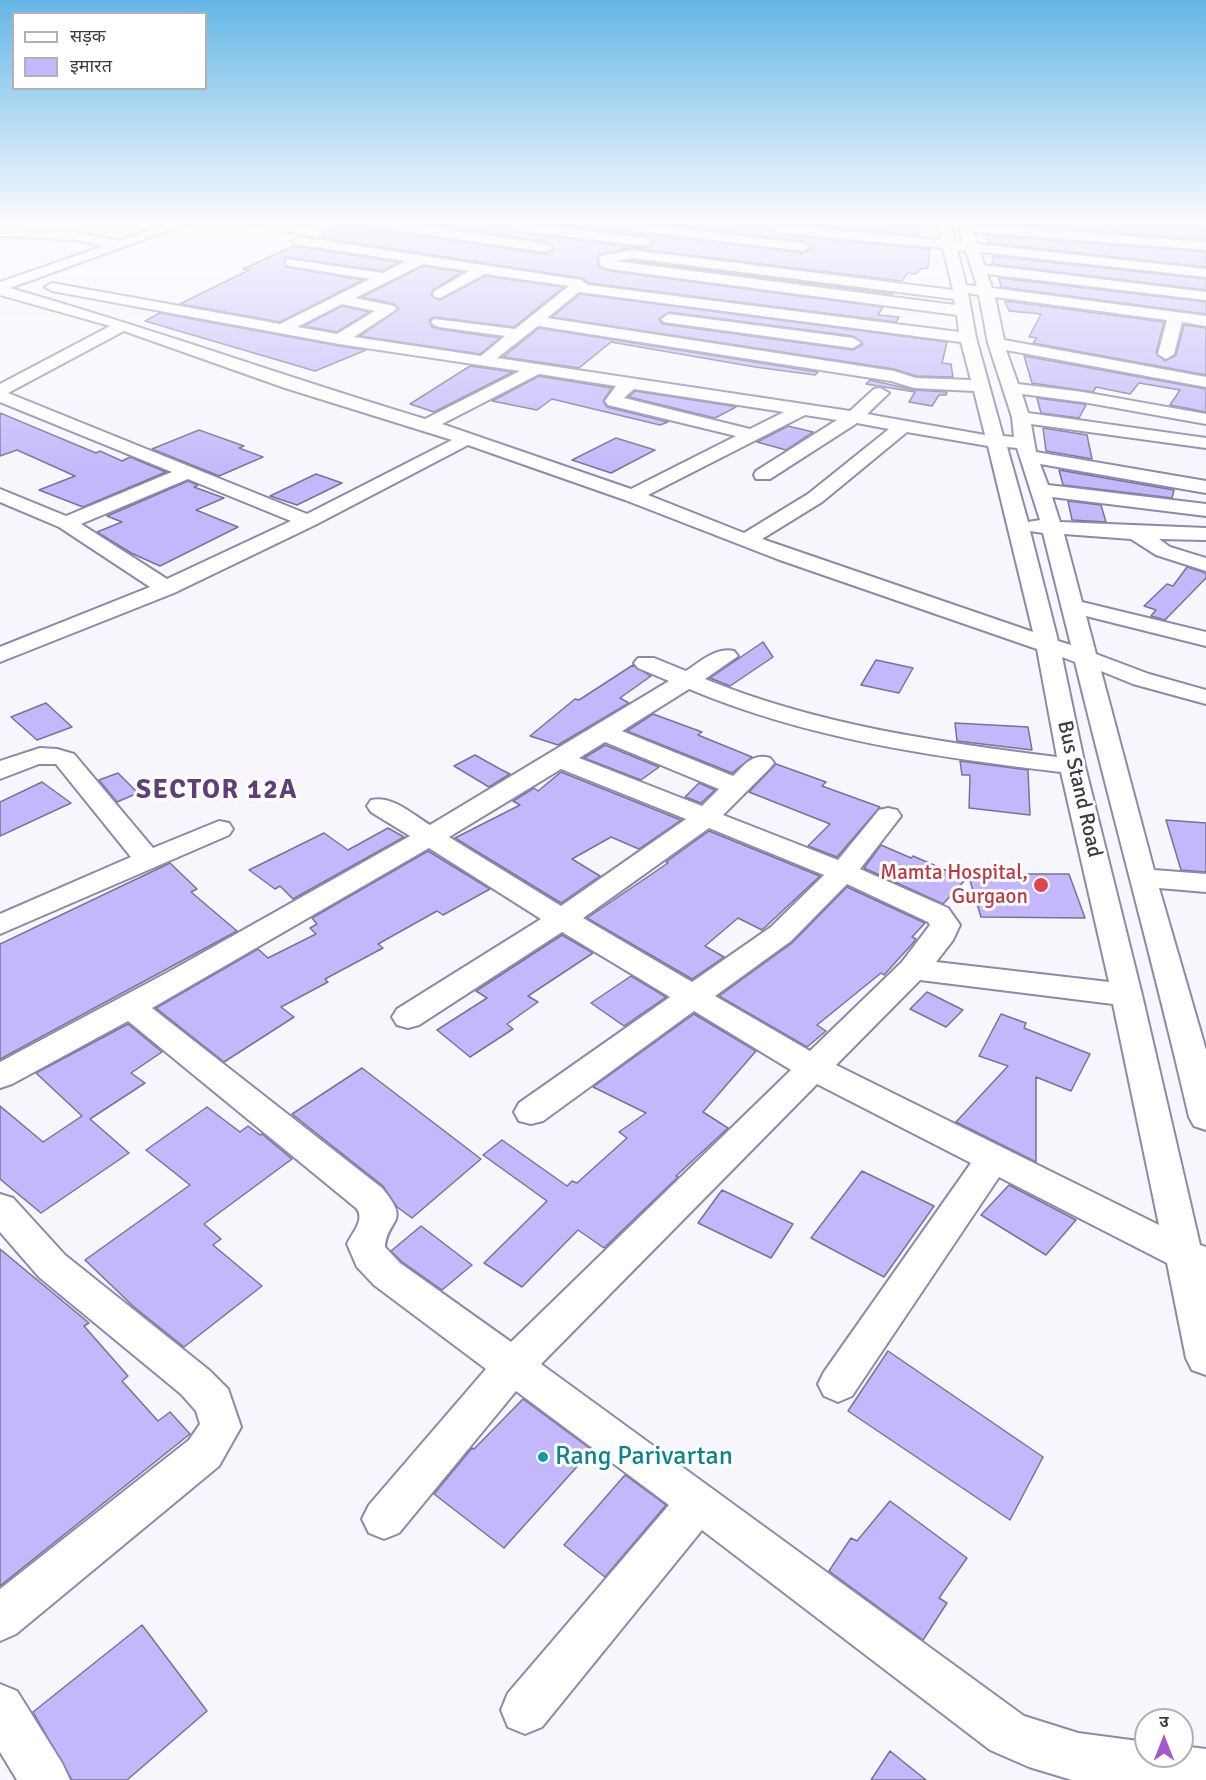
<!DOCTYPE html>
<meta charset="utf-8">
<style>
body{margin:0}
#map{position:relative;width:1206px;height:1780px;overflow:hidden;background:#f7f6fd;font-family:Signika,"Noto Sans Devanagari",sans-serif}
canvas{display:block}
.legend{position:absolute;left:12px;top:12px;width:195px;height:78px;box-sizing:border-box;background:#fff;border:2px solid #b1b0b6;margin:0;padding:8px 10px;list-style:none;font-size:18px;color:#3d3a48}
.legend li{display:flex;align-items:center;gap:12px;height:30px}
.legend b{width:30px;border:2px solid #b1b0b6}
.north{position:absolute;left:1134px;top:1708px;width:60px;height:60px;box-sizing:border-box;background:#fff;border:2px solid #b1b0b6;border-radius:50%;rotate:0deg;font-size:16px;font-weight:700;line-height:24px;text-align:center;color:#3d3a48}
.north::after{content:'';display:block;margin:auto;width:21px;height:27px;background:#a15ace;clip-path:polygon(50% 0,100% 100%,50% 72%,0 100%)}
</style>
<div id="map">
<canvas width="1206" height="1780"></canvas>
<ul class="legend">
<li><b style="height:8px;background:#fff"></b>सड़क</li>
<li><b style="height:16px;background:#c5b7fb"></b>इमारत</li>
</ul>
<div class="north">उ</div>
</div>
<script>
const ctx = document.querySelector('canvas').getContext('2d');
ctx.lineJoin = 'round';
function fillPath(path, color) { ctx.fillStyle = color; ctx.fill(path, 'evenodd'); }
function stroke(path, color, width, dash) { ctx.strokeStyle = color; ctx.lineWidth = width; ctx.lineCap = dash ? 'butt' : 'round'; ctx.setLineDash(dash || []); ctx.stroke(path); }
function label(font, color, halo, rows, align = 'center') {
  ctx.font = font + ' Signika,sans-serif'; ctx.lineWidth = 6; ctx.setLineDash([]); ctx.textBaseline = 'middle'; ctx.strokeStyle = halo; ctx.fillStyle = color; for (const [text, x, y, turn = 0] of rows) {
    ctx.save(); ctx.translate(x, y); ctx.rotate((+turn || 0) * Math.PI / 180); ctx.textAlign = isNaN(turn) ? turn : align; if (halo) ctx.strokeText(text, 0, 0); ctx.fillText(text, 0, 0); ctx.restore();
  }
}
const building = new Path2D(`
 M344,222H359L367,228L545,254L554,249L545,242L417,222H511L513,232L645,248L654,243L645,236L533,222H616V229L623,231L803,253L812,248L803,241L642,222H927L918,236L779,223L770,230L779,235L930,249L928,268L921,269L916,274L908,273L902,281L632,248L601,254L597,258L599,267L610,271L883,307L878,315L899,317L896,322L589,283L581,278L322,238L326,235L324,232Z
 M982,222H1049L1106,228V222H1206V240Z
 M986,235L1206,252V267L988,243Z
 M294,246L399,262L383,271L285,257L286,267L363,280L280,322L180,304L249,270L243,269Z
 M993,256L1206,279V290L992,264Z
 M632,260L893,294L630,261Z
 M423,266L462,272L433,290L431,295L440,300L485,276L564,287L514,327L434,317L429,320L432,327L439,329L500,338L480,354L360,336L399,309L394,304L362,297Z
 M999,278L1206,302V314L1001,287Z
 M580,294L947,342L942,363L951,364L953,377L916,376L894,369L552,317ZM669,312L853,336L863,344L853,350L662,324L659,319Z
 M1005,301L1164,322L1156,353L1165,361L1176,355L1184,325L1206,328V375L1033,343L1037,338L1029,337L1041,314L1009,311Z
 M342,306L369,312L337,332L304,326Z
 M160,313L339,346L366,350L315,371L145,321Z
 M539,328L818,372L815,375L755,367L611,342L579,368L503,357Z
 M1024,356L1206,389V412L1170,405L1180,390L1139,383L1130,394L1096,387L1093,392L1032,383Z
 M470,366L513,372L434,412L410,404Z
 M539,376L612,388L603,401L607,407L668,422L660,425L552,399L537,410L492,401Z
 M870,380L914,390L947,392L946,395H939L932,406L909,402L915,392L866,384Z
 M635,391L732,406L736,407L715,418L629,397Z
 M1037,398L1083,404L1086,405L1079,418L1041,413Z
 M0,413L96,453L100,451L122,461L130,457L166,472L83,507L39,490L75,476L17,450L0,456Z
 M788,426L813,432L786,450L757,442Z
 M1043,428L1087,435L1092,459L1046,451Z
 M199,430L244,446L239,448L263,457L219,476L152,449Z
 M616,438L655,450L611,473L572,460Z
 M1059,470L1174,490L1172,498L1063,485Z
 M316,474L342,483L297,505L270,496Z
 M188,481L198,485L194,487L224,498L196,510L238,527L160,566L131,553L97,532L122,522L107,516Z
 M1068,501L1101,505L1106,522L1072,520Z
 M1187,567L1206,573V578L1165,620L1151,616L1156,610L1144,606L1167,584L1173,586Z
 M763,642L773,657L730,686L710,678Z
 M876,660L913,668L899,693L861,685Z
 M633,665L651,676L620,698L629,703L558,745L530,736L575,699L579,700Z
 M46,703L72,727L37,740L11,717Z
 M653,714L702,732L698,735L752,757L732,773L627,731Z
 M955,723L1028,727L1032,750L957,741Z
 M605,745L659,767L641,780L584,758Z
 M475,755L500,769L510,774L489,787L454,766Z
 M960,761L1028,770L1030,815L969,808L970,775H962Z
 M776,764L826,782L822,786L880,807L837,857L808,846L830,824L749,792Z
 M561,772L681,820L639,849L611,837L572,859L600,876L561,903L455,838L520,805L513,801L534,788L538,791Z
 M118,773L138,793L117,802L99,780Z
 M42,782L71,803L0,836V802Z
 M699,783L715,790L701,803L685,797Z
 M1166,820L1206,823V872L1181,870Z
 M388,828L404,837L293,899L280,886L275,889L249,870L324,833L348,850Z
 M709,831L820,876L762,930L738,918L705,946L724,957L692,979L587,918L668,863L666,862Z
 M881,845L911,858L913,856L966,879L943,904L864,868Z
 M428,851L490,889L443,915L437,911L378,944L383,948L325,979L328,982L281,1007L294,1017L224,1062L156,1008L258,949L268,958L316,934L310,928L317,924L312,918Z
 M170,863L197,889L191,892L237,931L0,1059V944Z
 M968,874H1069L1085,918L981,917Z
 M847,887L925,923L912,937L916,939L913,943L884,975L881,973L817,1025L826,1031L807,1047L719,996L792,943Z
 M562,935L593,953L528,996L538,1002L507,1024L513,1029L470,1057L437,1030L487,998L476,991Z
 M631,976L666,997L624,1026L591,1003Z
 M927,992L963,1010L946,1027L910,1009Z
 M694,1014L756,1051L703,1112L728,1128L676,1176L678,1177L604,1248L578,1230L522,1287L484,1263L547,1201L483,1155L502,1140L567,1186L572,1181L577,1183L627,1138L619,1132L646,1113L593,1087Z
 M1001,1014L1026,1023L1024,1028L1090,1054L1071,1091L1036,1077V1162L956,1122L1008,1066L979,1056Z
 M128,1024L162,1052L131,1073L145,1083L90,1119L129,1153L41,1213L0,1179V1106L43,1142L82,1116L36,1073Z
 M362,1068L481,1159L412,1218L397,1207L383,1186L292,1114Z
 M207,1107L240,1132L248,1126L260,1135L262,1134L292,1159L204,1224L221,1239L213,1245L262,1286L184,1347L134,1307L85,1260L190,1185L146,1150Z
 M862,1171L934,1206L884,1277L811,1238Z
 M1009,1185L1076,1220L1046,1255L981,1215Z
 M722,1190L793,1224L771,1258L698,1223Z
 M421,1226L472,1265L442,1290L401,1261L391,1251Z
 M0,1249L89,1323L84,1326L128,1376L122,1381L158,1421L170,1412L190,1434L0,1586Z
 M888,1351L1043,1457L1010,1520L848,1411Z
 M523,1399L592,1450L504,1548L434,1494L472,1448L474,1449Z
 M625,1475L666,1505L605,1577L564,1545Z
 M890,1501L967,1558L939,1598L947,1603L923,1640L829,1571L851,1538L857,1541Z
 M142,1625L207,1711L127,1780H72L33,1712Z
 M890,1751L926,1780H871Z`);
fillPath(building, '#c5b7fb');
stroke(building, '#797393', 1.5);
const minor = new Path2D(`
 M172,222H192L10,288C150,328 286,377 425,419L520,371L339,344L52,291L45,287L52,283L280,324L370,279L291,266L286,265V259L383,273L406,261L295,244L293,241L300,237L581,280L588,285L959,332L957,315L610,269L601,266L599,259L601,256L632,250L953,290L943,248L779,233L772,229L779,225L941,240L937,222H950L955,241L963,242L957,222H970L977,244L1206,269V277L980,252L984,265L1206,292V300L987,274L992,288L1206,316V326L1182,322L1174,354L1166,359L1158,354L1167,320L995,297L1004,340L1206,377V387L1006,350L1018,384L1083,392L1206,414V424L1083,402L1022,394L1028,413L1206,438V448L1031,424L1036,452L1206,481V493L1040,464L1048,485L1206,504V516L1052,497L1060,522L1206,528V540L1159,539L1170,547L1206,558V571L1156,555L1131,539L1064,534L1082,602L1206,632V646L1086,616L1096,654L1149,674L1206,690V704L1133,684L1101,671L1154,870L1206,874V892L1159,888L1206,1050V1130L1194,1126L1189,1117C1154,965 1112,814 1075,662L1062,657L1085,766L1142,995L1200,1245L1206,1247V1375L1192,1370L1186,1358L1167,1263L999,1177L852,1396L838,1402L824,1396L818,1384L824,1372L971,1163L817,1084L541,1364L1024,1716L1078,1733L1146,1742V1756H1182V1746L1206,1749V1780H1072L1029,1767L990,1750L702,1530L542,1727L525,1734L508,1727L501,1710L508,1693L669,1505L516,1391L399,1533L384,1539L369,1533L362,1519L369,1505L486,1369L374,1285L357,1267L347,1244C352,1233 366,1219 356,1208L128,1021L12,1084L0,1088V1062L174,969L410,836L371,812L367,806L371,800C392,795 412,814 430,825L669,681L638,668L634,663L638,658H654L686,671C700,662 716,647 734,651L738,656L705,679C818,725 937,742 1057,757L1037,649L777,559L625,500L468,445L315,525L174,593L0,662V647L150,587L59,527L0,502V489L66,516L172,472L0,402V384L110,326L0,295V282L104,246L75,240L0,236V228L75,232L118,241ZM957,250L966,251L977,286L966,285ZM632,258L954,299L955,305L615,261ZM423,264L469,271L435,291L433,294L435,297L440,298L485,274L569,286L515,329L434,319L431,322L434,325L439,327L505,336L481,356L354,337L397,309L394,306L355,298ZM579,292L961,342L971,380L916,378L894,371L547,318ZM968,293L979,295L988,343L1012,417L1014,437L1003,436L976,338ZM342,304L375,311L337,334L297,327ZM538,326L891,381L914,388L974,391L985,435L867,414L889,393L880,388L874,389L850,411L497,358ZM124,331L285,388L452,440L307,514L8,393ZM539,374L616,386L605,401L608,405L736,436L631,489L442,424ZM634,389L784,412L750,429L624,398ZM805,415L837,420L756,471L754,475L756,479H770L857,423L889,429L808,494L744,533L648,495ZM907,432L988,446L1033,632L762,539L822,502ZM1007,447L1017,448L1040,520L1028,522ZM188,479L291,521L167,579L81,524ZM1030,531L1043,533L1071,645L1058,641ZM689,689C808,739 934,757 1061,772L1109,982L936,962L953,940L960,925L948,908L860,869L901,816L897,810L888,808L879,810L838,860L723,815L770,768L774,763L770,758C752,753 745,765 733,776L622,731ZM605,742L719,789L702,806L579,758ZM561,769L686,819L561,906L449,837ZM709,828L824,875L771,927L692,982L583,918ZM429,848L541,919L397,1009L392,1017L397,1025L408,1028L419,1025L562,932L670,997L519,1103L514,1112L519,1121L531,1124L543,1121L694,1011L791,1070L511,1342L400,1263L385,1247C387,1218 412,1224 382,1188L152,1008ZM847,884L928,922L930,925L902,962L810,1051L715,996L791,941ZM920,980L1113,1004L1159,1225L836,1065Z
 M244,222C262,222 311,222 324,234L317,238Z
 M361,222H398L545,244L552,248L545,252L367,226Z
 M618,222L803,243L810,247L803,251L623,229L618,228Z
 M518,223L645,238L652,242L645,246L513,230V224Z
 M979,225L1206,242V250L974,232L972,229Z
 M669,314L853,338L861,343L853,348L664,322L661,319Z
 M40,748L57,749L74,754L153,848L219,821L229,823L233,829L229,835L0,934V914L131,857L56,764H39L0,779V761Z
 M0,1194L13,1198L65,1255L209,1370L228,1389L241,1427L219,1466L16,1634L0,1641V1589L189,1440L200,1424L196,1411L181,1394L39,1277L0,1232Z
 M0,1684L17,1691L62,1763L70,1780H17L0,1752Z`);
stroke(minor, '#8e88a9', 4);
fillPath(minor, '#fff');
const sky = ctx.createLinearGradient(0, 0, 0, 472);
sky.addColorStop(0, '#64b6e5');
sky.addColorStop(0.47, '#fbfbfe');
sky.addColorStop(1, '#fbfbfe00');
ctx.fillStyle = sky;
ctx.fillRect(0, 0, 1206, 472);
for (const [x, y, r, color] of [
 [1041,885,8,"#e0444e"],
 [543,1457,6,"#0f9aa8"]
]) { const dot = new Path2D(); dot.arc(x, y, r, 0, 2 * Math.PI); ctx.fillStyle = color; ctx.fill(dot); stroke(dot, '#fff', 2); }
label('21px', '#3d3a48', '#fff', [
 ["Bus Stand Road",1079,789,77]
]);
label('21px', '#be3a42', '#fff', [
 ["Mamta Hospital,",1028,873],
 ["Gurgaon",1028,897]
], 'right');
label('26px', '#0d838f', '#fff', [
 ["Rang Parivartan",555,1457]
], 'left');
ctx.letterSpacing = '1.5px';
label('bold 27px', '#603e78', '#fff', [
 ["SECTOR 12A",217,791]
]);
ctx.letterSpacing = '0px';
</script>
